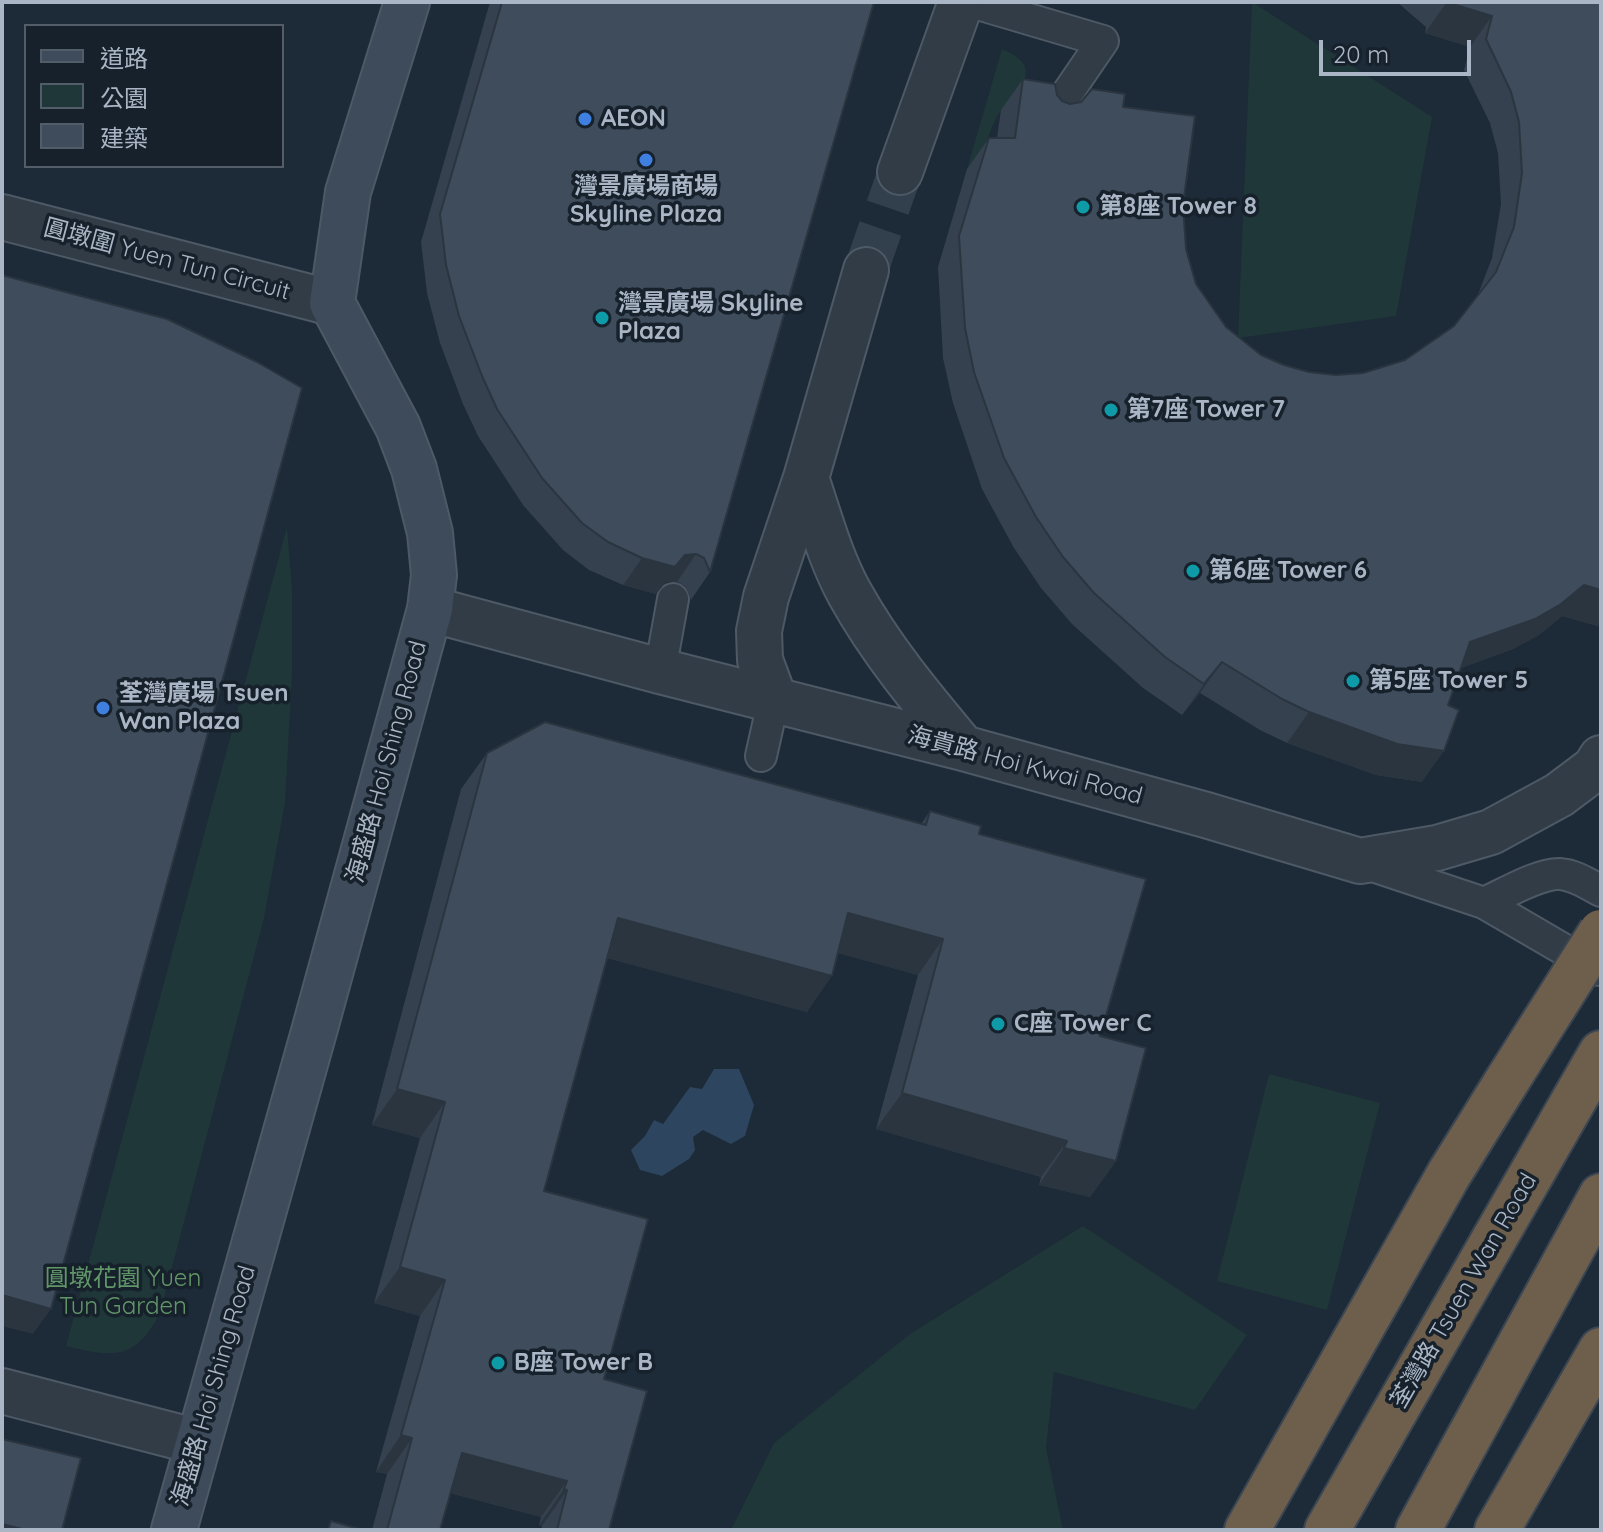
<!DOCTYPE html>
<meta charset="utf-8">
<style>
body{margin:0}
#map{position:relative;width:1603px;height:1532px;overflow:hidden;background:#1d2a37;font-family:Quicksand,"Noto Sans TC",sans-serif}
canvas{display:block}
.frame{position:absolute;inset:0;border:4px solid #aab6c5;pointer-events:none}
.legend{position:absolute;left:24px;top:24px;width:260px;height:144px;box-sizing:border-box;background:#17212c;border:2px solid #525d69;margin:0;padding:10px 14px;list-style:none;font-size:24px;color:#aab6c5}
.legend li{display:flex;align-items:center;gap:16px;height:40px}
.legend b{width:40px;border:2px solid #525d69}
.scale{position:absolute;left:1319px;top:40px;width:152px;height:36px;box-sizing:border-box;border:4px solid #aab6c5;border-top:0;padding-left:10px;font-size:24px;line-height:28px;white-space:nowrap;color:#aab6c5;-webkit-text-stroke:6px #17212c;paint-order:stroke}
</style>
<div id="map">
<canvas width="1603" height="1532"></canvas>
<div class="frame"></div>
<ul class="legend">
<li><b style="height:10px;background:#3e4b5b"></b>道路</li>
<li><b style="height:22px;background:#1f3738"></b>公園</li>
<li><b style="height:22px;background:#3e4c5c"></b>建築</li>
</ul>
<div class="scale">20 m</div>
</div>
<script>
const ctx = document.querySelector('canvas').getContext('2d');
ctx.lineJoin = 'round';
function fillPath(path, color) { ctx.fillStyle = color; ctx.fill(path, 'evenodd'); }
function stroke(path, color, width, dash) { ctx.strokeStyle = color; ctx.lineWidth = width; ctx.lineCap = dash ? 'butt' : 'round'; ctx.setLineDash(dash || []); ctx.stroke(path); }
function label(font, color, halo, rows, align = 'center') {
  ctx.font = font + ' Quicksand,"Noto Sans TC",sans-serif'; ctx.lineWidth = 7; ctx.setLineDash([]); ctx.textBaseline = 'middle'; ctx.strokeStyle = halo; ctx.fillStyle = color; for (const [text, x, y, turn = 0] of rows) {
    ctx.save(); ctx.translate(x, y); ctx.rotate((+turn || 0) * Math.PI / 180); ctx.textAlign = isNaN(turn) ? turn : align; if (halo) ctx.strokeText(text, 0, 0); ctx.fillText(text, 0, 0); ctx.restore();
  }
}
fillPath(new Path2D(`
 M1252,2L1432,117L1396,316L1238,338Z
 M1002,49C1054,71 1007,96 995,121C987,136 984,153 980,169H967Z
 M287,527L292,589V674L285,802L264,918L160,1313C136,1360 113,1358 66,1346Z
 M1269,1074L1380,1103L1327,1310L1217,1281Z
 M1083,1226L1247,1335L1195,1410L1054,1372L1046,1448L1063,1530H731L774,1443L910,1334Z`), '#1f3738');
fillPath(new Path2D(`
 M714,1069H739L754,1105L745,1136L731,1144L703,1130L693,1137L695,1150L689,1159L662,1176L640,1170L631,1150L645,1136L654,1120L663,1124L690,1087L702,1089Z`), '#2d455e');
stroke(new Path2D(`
 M866,270L900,172`), '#323f4c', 44, [44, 22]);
const lane = new Path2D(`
 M971,2L1103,41L1051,117
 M660,671L673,599
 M761,756L774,698
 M1364,863L1484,903L1599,970
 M1484,903C1504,894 1539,873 1560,874C1575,875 1588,884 1601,891`);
const street = new Path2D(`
 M900,172L961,2
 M2,217L332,303
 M806,478C819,516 830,558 850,594C881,650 922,699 963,748
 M430,609L660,671L963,748L1206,815L1360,861L1437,848L1491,832L1559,795L1595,768L1601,758
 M774,698L760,660L759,631L766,597L806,478L866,270
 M2,1391L198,1442`);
const secondary = new Path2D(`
 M174,1530L315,1028L430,609L434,575L430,533L414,469L398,427L332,303L348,192L407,2`);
const highway = new Path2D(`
 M1247,1530L1449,1174L1505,1084
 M1327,1530L1601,1053
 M1418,1530L1601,1196
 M1497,1530L1601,1350`);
stroke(lane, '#4e5966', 34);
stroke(street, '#4e5966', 48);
stroke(secondary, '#4e5966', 48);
stroke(highway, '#3b4652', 48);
stroke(lane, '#313c47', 30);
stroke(street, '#313c47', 44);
stroke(secondary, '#3e4b5b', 44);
stroke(highway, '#6e5f4d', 44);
const highwayBridge = new Path2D(`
 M1505,1084L1601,932`);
stroke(highwayBridge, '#3b4652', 48, []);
stroke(highwayBridge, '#6e5f4d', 44);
fillPath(new Path2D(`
 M490,2H874L710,572L691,600L685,586L677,582H666L656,594L623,585L589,570L563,550L523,505L478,436L463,404L440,343L427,293L421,242Z
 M1397,2H1601V627L1562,616L1539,635L1513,649L1461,668L1422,782L1376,775L1287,743L1260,730L1200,693L1182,715L1143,688L1072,624L1041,588L1014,548L982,489L953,403L943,358L938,267L967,169L989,138H997L1001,110L1023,79L1057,95L1062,101L1070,104L1123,107L1183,205L1186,249L1196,284L1226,327L1261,355L1284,365L1309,372L1336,375L1363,373L1405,360L1454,326L1477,297L1492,258L1501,204L1498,153L1490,123L1464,70L1470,47L1425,33L1426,27Z
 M487,753L921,824L930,811L979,834L1100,1036L1116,1161L1090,1197L1039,1185L1041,1177L876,1129L918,975L838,953L807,1012L607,958L544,1191L604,1379L609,1530H541L542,1526L539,1525L541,1517L450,1493L440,1530H372L387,1474L376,1472L420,1316L374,1303L420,1138L372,1125L461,789Z`), '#35414f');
fillPath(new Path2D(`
 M1446,3L1492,16L1470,47L1425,33Z
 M696,554L677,582H666L656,594L623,585L642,558Z
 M1584,585L1601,590V627L1562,616L1539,635L1513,649L1449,672L1470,642Z
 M1222,662L1200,693L1182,715L1204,684Z
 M1309,712L1444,751L1422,782L1376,775L1287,743Z
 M848,913L943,939L918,975L823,949Z
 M618,918L832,976L807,1012L592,954Z
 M397,1089L445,1102L420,1138L372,1125Z
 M902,1093L1067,1141L1041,1177L876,1129Z
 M1064,1148L1116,1161L1090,1197L1039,1185Z
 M400,1267L445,1280L420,1316L374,1303Z
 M2,1295L51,1309L33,1334L2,1326Z
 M401,1435L412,1438L387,1474L376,1472Z
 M462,1453L567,1481L541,1517L436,1489Z
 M564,1489L567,1490L542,1526L539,1525Z
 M2,1524L26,1530H2Z`), '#2b3540');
const building = new Path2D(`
 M502,2H874L710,572L704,558L696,554L685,555L675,567L642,558L608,542L582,523L542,478L497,409L482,376L459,316L446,265L440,214Z
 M1446,2H1601V590L1584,585L1561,604L1535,619L1470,642L1448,705L1459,710L1444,751L1397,744L1309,712L1282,699L1222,662L1204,684L1165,657L1094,593L1063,557L1036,517L1004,458L974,372L965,328L959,236L989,138H1015L1023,79L1055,84L1057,95L1062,101L1070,104L1081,102L1092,89L1125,94L1123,107L1195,116L1183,205L1186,249L1196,284L1226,327L1261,355L1284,365L1309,372L1336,375L1363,373L1405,360L1454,326L1496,272L1514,227L1522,173L1519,122L1511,92L1486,39L1492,16Z
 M2,275L167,319L257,362L302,388L51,1309L2,1295Z
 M545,722L926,825L930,811L981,826L979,834L1146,879L1100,1036L1146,1048L1116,1161L1064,1148L1067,1141L902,1093L943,939L848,913L832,976L618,918L544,1191L648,1219L604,1379L647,1391L609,1530H557L567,1490L564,1489L567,1481L462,1453L440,1530H387L412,1438L401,1435L445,1280L400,1267L445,1102L397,1089L487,753Z
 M2,1439L81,1458L62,1530H26L2,1524Z
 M331,1521L363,1530H328Z`);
fillPath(building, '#3e4c5c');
stroke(building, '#2b3540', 2);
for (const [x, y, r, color] of [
 [585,119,8,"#3f7fe0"],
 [646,160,8,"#3f7fe0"],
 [1083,207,8,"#0f9aa8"],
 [602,318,8,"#0f9aa8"],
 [1111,410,8,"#0f9aa8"],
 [1193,571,8,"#0f9aa8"],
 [1353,681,8,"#0f9aa8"],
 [103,708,8,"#3f7fe0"],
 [998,1024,8,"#0f9aa8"],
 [498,1363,8,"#0f9aa8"]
]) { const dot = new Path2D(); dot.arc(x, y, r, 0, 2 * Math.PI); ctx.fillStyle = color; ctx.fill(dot); stroke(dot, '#17212c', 3); }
label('bold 24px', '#aab6c5', '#17212c', [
 ["AEON",601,119],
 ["灣景廣場商場",646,187,"center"],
 ["Skyline Plaza",646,215,"center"],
 ["第8座 Tower 8",1099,207],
 ["灣景廣場 Skyline",618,304],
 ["Plaza",618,332],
 ["第7座 Tower 7",1127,410],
 ["第6座 Tower 6",1209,571],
 ["第5座 Tower 5",1369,681],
 ["荃灣廣場 Tsuen",119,694],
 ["Wan Plaza",119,722],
 ["C座 Tower C",1014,1024],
 ["B座 Tower B",514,1363]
], 'left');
label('24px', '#aab6c5', '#17212c', [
 ["圓墩圍 Yuen Tun Circuit",167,260,15],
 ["海盛路 Hoi Shing Road",387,762,-75],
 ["海貴路 Hoi Kwai Road",1025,766,15],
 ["荃灣路 Tsuen Wan Road",1464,1291,-60],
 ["海盛路 Hoi Shing Road",214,1386,-74]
]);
label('24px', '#619669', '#17212c', [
 ["圓墩花園 Yuen",123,1279],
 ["Tun Garden",123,1307]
]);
</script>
